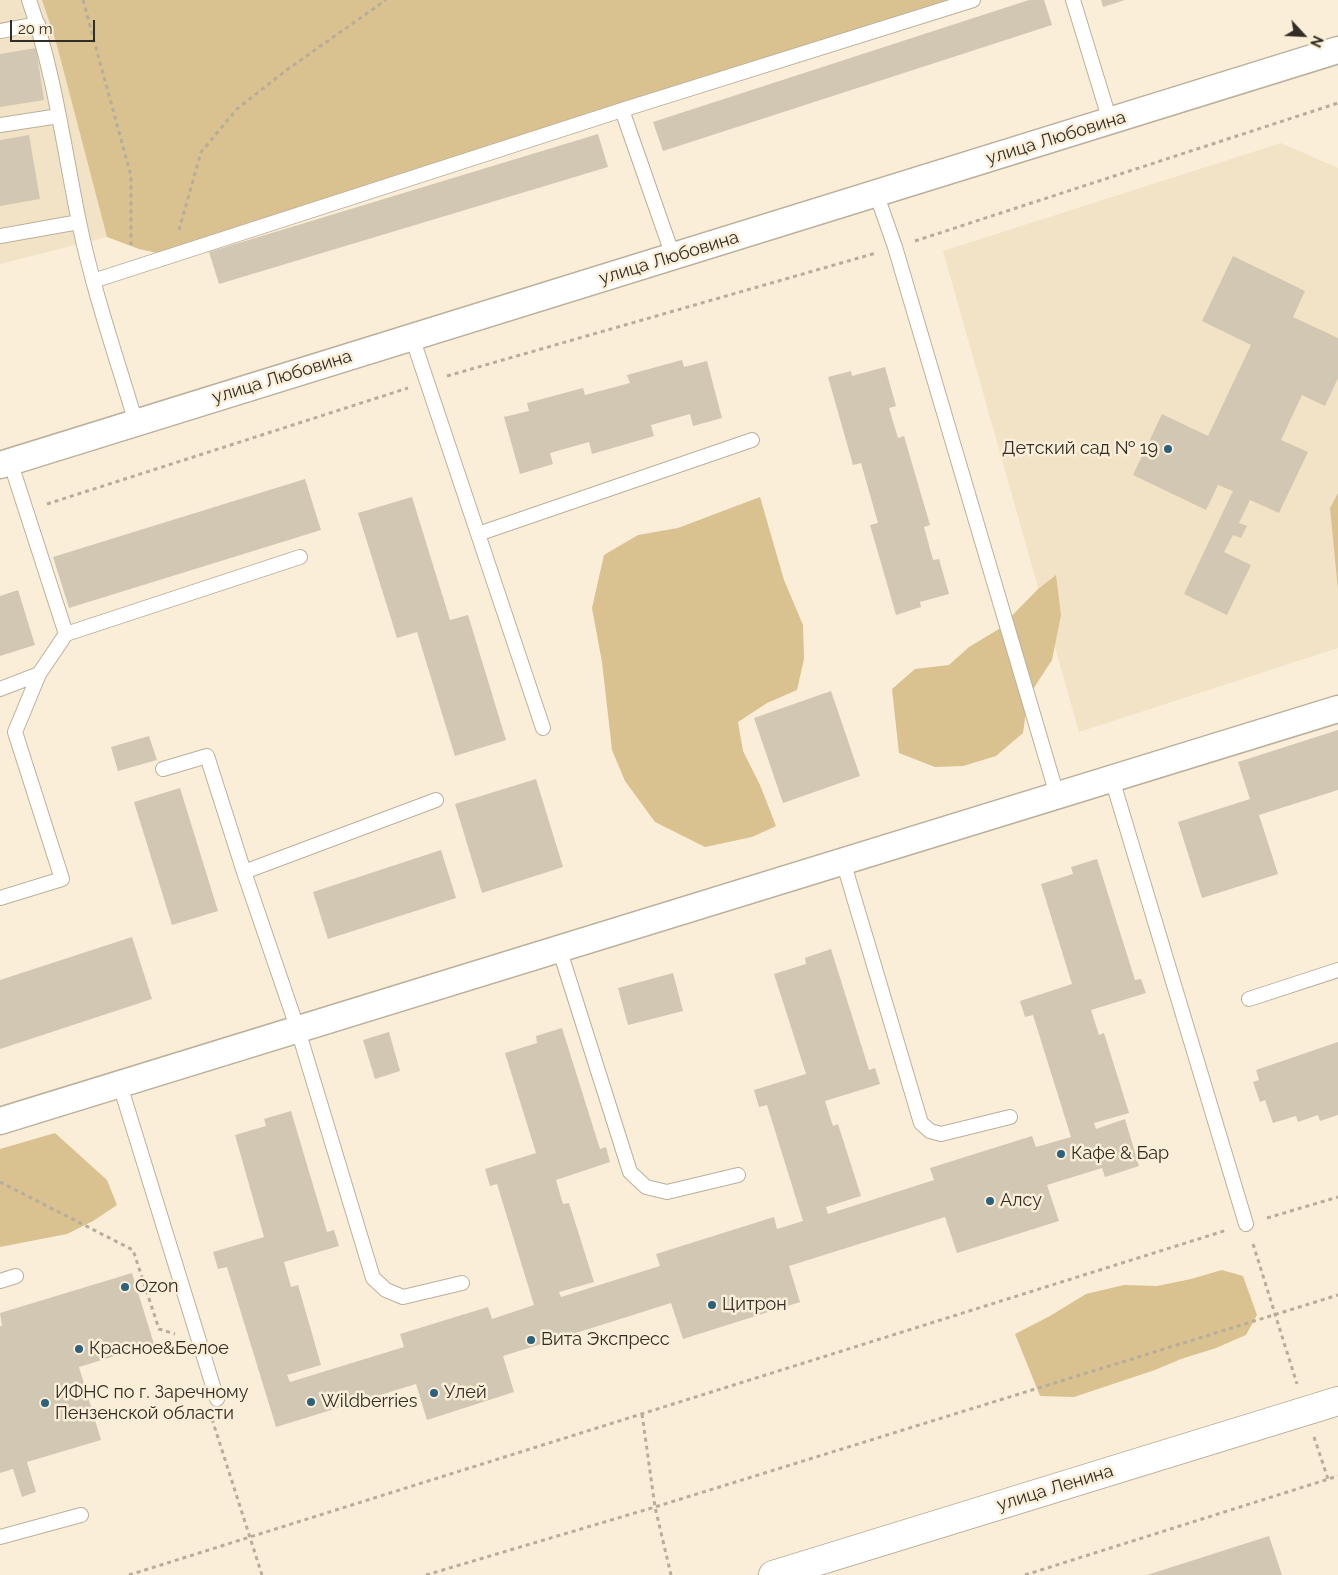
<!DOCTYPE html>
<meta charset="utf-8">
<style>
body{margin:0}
#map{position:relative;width:1338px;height:1575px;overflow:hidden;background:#faeed8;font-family:Raleway,sans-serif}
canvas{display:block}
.north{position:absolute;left:1278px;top:10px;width:50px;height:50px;-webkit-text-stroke:4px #faeed8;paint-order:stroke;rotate:115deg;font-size:14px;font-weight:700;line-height:20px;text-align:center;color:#322e25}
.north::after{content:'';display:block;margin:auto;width:18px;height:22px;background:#322e25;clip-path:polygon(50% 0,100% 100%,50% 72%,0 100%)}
.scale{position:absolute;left:10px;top:20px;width:85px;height:22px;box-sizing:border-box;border:2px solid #322e25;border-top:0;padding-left:6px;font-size:15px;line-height:18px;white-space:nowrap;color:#322e25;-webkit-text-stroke:4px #faeed8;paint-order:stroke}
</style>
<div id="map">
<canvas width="1338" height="1575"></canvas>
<div class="north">N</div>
<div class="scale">20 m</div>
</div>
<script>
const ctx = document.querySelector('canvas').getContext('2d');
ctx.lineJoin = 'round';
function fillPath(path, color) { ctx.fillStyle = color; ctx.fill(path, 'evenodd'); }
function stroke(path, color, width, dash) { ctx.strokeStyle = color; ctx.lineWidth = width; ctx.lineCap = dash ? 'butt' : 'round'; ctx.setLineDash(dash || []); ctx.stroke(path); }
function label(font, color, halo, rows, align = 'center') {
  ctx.font = font + ' Raleway,sans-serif'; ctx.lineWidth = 5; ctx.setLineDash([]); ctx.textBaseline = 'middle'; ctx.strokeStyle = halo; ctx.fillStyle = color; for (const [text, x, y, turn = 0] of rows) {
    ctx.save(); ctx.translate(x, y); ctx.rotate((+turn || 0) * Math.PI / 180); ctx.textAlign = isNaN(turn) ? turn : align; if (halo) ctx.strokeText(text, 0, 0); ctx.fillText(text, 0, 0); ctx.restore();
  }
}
fillPath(new Path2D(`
 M0,0H42L56,42L107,237L0,264Z
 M1281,143L1338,168V648L1079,732L943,251Z`), '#f2e3c7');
fillPath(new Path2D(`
 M42,0H954L171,256L139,249L107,237L56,42Z
 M1338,493V590L1330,508Z
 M760,497L784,580L803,625L804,659L797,690L767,703L738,722L743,751L760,785L776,826L752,837L705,847L655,822L625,781L612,750L602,662L592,608L604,555L638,535L678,528Z
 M1056,575L1061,615L1052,660L1028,697L1023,733L996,756L963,766L935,767L899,753L892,689L915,669L949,665L969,647L999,629L1038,589Z
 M55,1133L107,1180L117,1205L93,1221L67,1234L0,1247V1149Z
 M1222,1270L1243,1276L1257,1315L1246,1335L1216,1348L1181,1359L1155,1370L1074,1397L1040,1396L1015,1334L1050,1316L1086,1294L1124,1285L1157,1286L1191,1279Z`), '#dac190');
fillPath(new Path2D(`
 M1029,0H1044L1052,25L663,151L653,122Z
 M1101,0H1125L1103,7Z
 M36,48L44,100L0,107V54Z
 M598,134L608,167L219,284L209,252Z
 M29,135L40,199L0,206V140Z
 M1233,256L1305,291L1293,317L1338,338V378L1325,406L1302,395L1281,440L1308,452L1279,513L1250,500L1239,523L1247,526L1241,538L1233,535L1224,552L1251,565L1227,615L1184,594L1233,491L1218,485L1206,510L1133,475L1162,414L1208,436L1251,345L1202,321Z
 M682,360L684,367L707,361L722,418L693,426L690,414L651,425L654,436L592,454L589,442L550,453L553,464L520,474L504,417L529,411L527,403L583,388L585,395L630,383L627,375Z
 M885,367L896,406L889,408L898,438L904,436L930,525L924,527L933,560L939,559L949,594L920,602L921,607L896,615L870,525L878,523L861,463L853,465L828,377L851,371L852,376Z
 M305,479L321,530L69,608L53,557Z
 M412,497L450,620L468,615L506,740L455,756L417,632L397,638L358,513Z
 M18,590L35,645L0,656V596Z
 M831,691L860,776L783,803L754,718Z
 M1338,730V790L1259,815L1278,874L1202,898L1178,822L1250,799L1238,762Z
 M149,736L157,760L118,771L111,747Z
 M536,779L563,867L482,893L455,804Z
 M180,788L218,911L172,925L134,802Z
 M441,850L456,898L328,939L313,892Z
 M1097,859L1135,980L1141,979L1146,993L1091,1010L1099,1035L1104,1033L1129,1113L1094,1123L1096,1129L1125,1119L1139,1166L1105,1177L1102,1168L1047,1185L1059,1221L957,1253L945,1217L789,1266L800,1302L683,1339L671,1303L503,1356L514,1392L427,1420L416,1384L276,1427L227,1267L218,1269L213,1252L264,1237L235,1135L266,1126L264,1119L291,1111L327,1232L334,1230L339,1246L284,1262L291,1287L298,1285L321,1365L287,1375L290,1382L404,1347L400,1334L488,1307L492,1319L534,1305L497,1184L490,1186L485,1169L536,1153L505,1053L537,1043L536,1036L562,1028L600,1149L606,1147L610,1162L556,1180L563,1204L569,1203L594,1282L559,1292L561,1297L660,1266L656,1254L774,1217L777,1229L803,1221L767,1105L759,1107L754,1090L806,1074L774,974L806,964L805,958L831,949L869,1070L875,1068L880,1084L825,1101L833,1126L838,1124L861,1196L826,1207L828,1214L934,1180L930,1168L1032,1136L1036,1147L1071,1137L1033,1015L1025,1017L1020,1001L1072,984L1041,884L1073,874L1071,867Z
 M132,937L152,999L0,1049V980Z
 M673,973L683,1011L628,1025L618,988Z
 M389,1032L400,1071L375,1079L363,1040Z
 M1338,1042V1115L1320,1121L1318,1115L1298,1122L1296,1116L1273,1123L1265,1100L1260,1102L1253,1082L1259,1080L1256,1070Z
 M132,1273L154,1344L79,1367L101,1440L27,1462L36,1492L22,1497L13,1469L0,1473V1326H2L0,1313Z
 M1269,1536L1282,1575H1147Z`), '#d2c7b2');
const lane = new Path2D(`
 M29,0C54,71 64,148 79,222C93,290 116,356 136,423
 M1073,0L1110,121
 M0,31L38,24
 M622,110L673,256
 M0,125L59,116
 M876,193L895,247L1057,795
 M0,236L79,222
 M93,281L622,110L973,0
 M412,337L543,728
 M10,461L66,634L300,557
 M478,534L752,440
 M0,689L39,674
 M163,769L207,756L244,872L298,1030L373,1278L386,1290L403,1297L462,1283
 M1112,779L1246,1224
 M843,861L921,1123L930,1131L941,1134L1010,1117
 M244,872L436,800
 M0,898L62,879L15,732L39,674L66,634
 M559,948L630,1172L646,1187L667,1192L738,1175
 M1249,999L1338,970
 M120,1085L217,1399
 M0,1281L16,1276
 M0,1537L81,1515`);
const street = new Path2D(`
 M0,465L1338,50
 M0,1121L1338,709`);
const secondary = new Path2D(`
 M773,1575L1338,1401`);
stroke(lane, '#bbb09b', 16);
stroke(street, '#bbb09b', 29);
stroke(secondary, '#bbb09b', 30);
stroke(new Path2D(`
 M83,0L131,176V245
 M179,230L201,152L237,109L288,69L386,0
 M915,241L1338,103
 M447,376L876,253
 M47,504L408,388
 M0,1182L133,1250L159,1329L175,1334
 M1267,1218L1338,1197
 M1253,1244L1297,1384
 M642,1414L655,1507L671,1575
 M212,1419L262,1575
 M1314,1437L1328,1479
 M129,1575L1227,1230
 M426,1575L655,1507L1338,1295
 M1025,1575L1338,1476`), '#b6ad9b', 3, [4, 4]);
stroke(lane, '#fff', 14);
stroke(street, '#fff', 26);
stroke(secondary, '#fff', 28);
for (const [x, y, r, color] of [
 [1168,449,5,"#2b617c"],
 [1061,1154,5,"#2b617c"],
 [990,1201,5,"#2b617c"],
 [125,1287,5,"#2b617c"],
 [712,1305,5,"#2b617c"],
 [531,1340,5,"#2b617c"],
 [79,1349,5,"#2b617c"],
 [434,1393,5,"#2b617c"],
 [311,1402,5,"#2b617c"],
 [45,1403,5,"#2b617c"]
]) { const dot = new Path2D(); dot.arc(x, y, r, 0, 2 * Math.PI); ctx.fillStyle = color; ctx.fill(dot); stroke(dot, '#faeed8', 2); }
label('18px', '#322e25', '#faeed8', [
 ["улица Любовина",1056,138,-17],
 ["улица Любовина",669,258,-17],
 ["улица Любовина",282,377,-17],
 ["улица Ленина",1055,1488,-17]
]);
label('18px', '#322e25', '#faeed8', [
 ["Детский сад № 19",1158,449,"right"],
 ["Кафе & Бар",1071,1154],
 ["Алсу",1000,1201],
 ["Ozon",135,1287],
 ["Цитрон",722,1305],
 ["Вита Экспресс",541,1340],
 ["Красное&Белое",89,1349],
 ["ИФНС по г. Заречному",55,1393],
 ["Пензенской области",55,1414],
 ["Улей",444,1393],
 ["Wildberries",321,1402]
], 'left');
</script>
